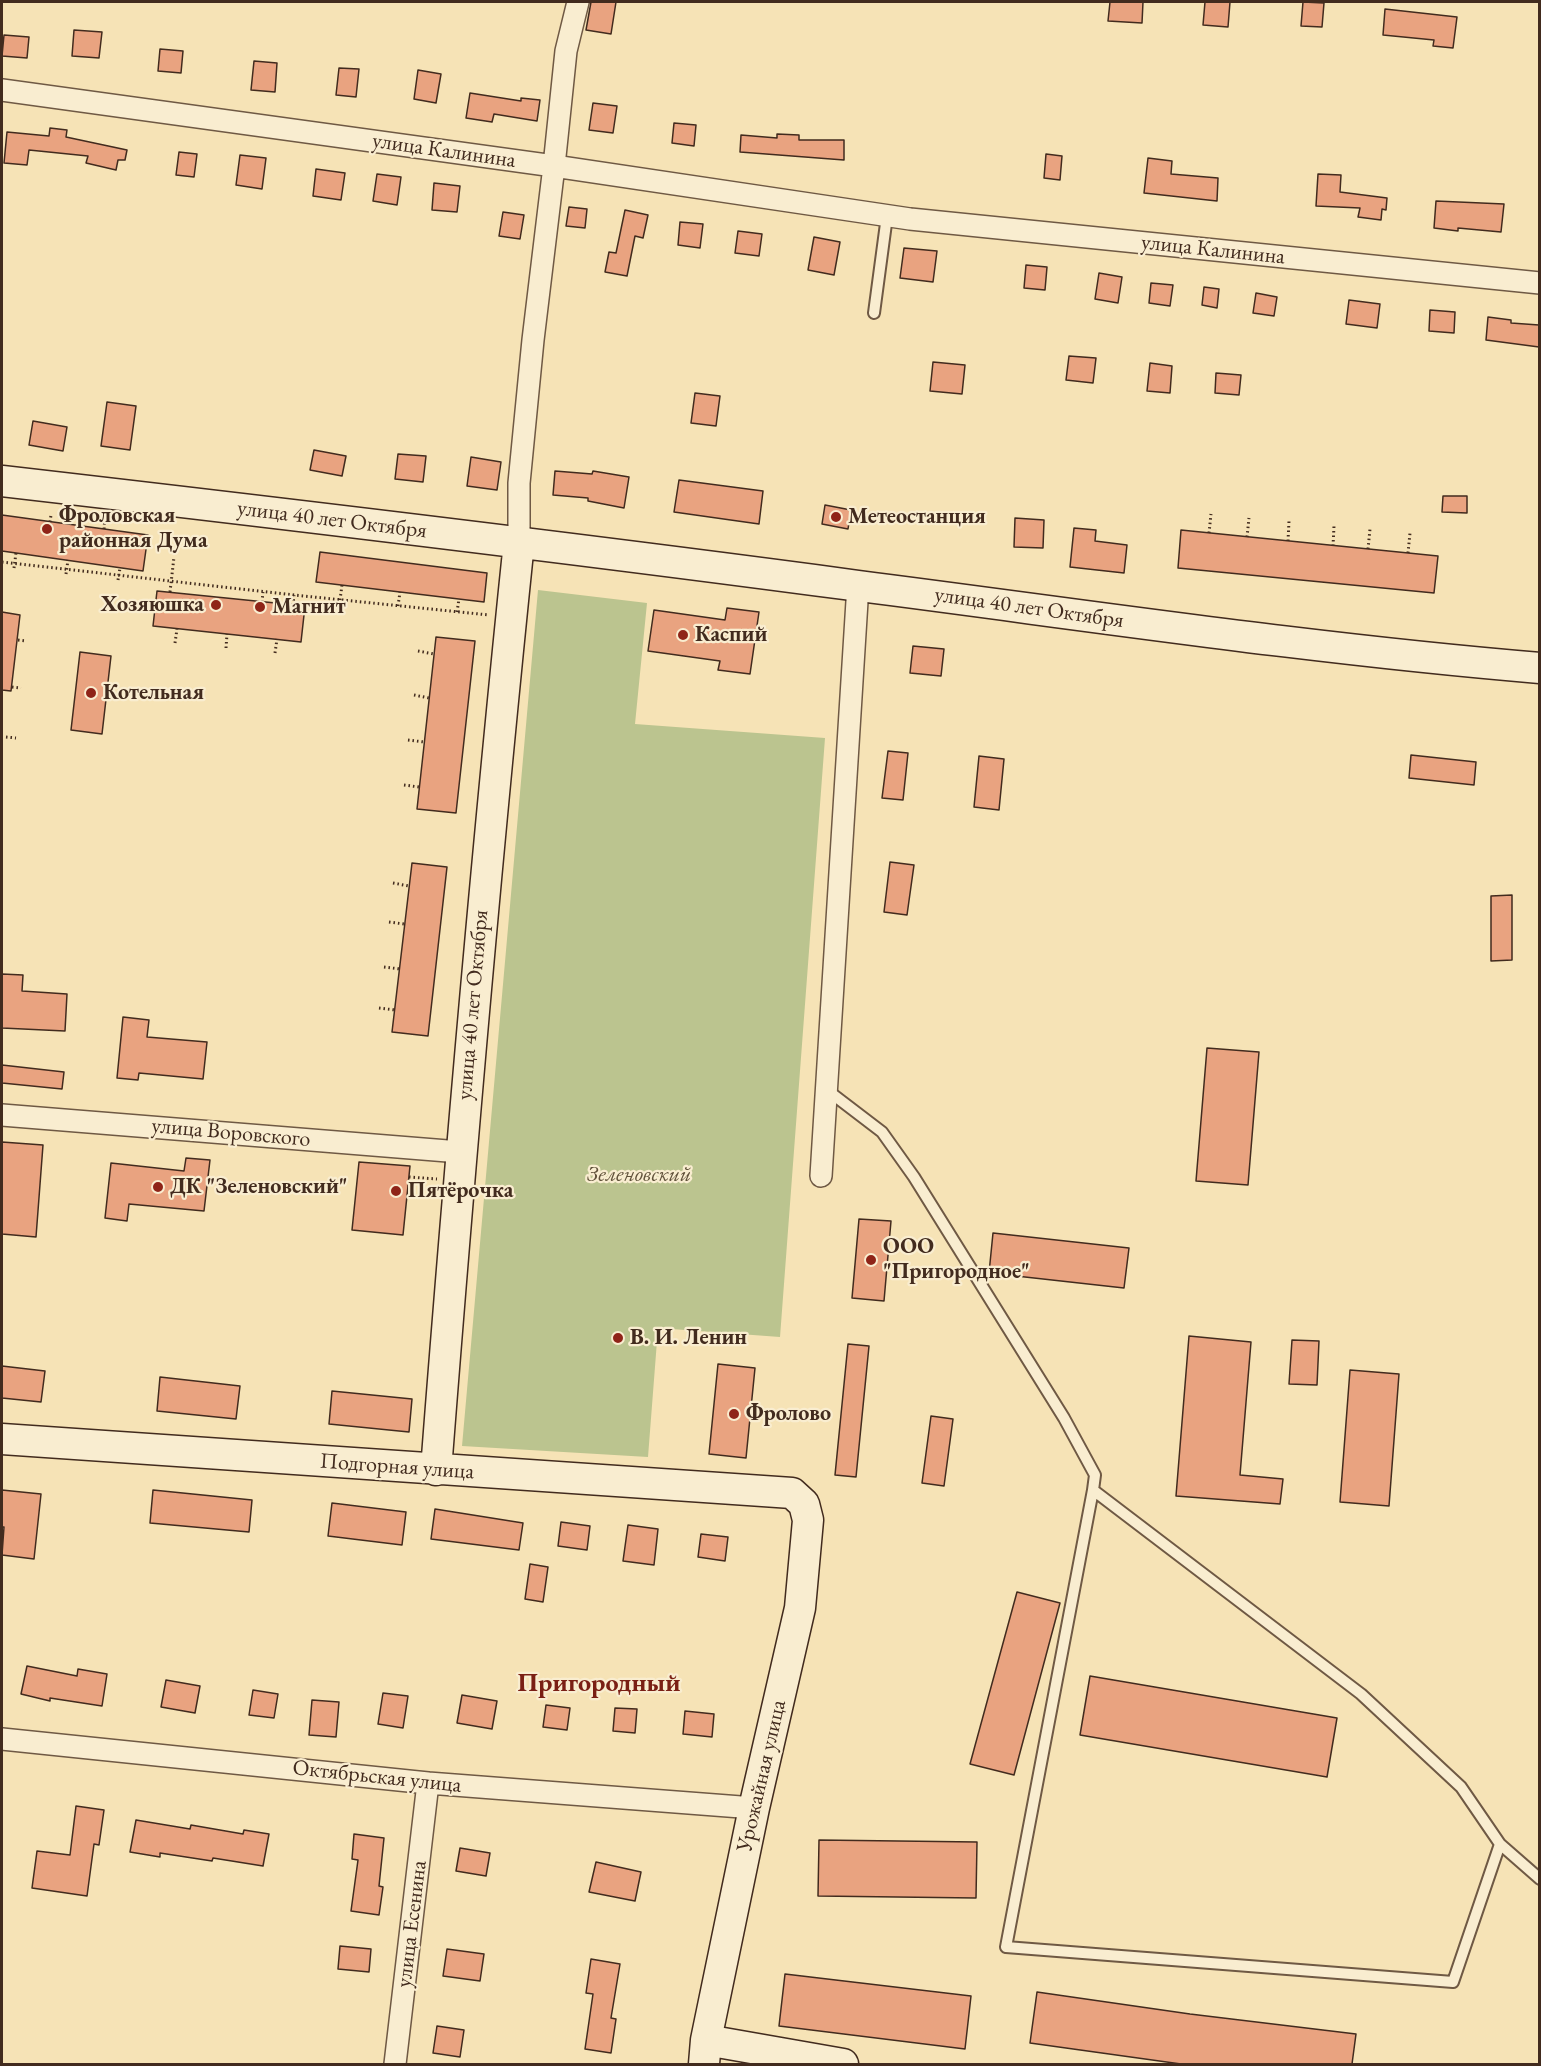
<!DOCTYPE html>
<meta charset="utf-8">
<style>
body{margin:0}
#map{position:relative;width:1541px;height:2066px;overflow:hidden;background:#f6e3b6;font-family:"EB Garamond",serif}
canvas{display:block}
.frame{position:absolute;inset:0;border:3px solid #422b1e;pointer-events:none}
</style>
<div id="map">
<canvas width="1541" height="2066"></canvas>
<div class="frame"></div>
</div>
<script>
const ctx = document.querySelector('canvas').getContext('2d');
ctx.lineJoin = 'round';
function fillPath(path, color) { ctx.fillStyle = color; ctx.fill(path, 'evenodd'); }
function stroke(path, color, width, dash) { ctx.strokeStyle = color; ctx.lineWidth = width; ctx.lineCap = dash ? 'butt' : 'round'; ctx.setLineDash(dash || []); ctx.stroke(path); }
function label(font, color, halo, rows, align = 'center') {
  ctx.font = font + ' "EB Garamond",serif'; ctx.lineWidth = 4.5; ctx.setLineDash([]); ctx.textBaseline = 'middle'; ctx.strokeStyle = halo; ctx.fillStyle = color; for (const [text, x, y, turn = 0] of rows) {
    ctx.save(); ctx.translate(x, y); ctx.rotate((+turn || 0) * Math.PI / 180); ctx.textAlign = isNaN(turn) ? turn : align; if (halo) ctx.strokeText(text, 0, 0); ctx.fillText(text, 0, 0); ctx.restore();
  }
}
fillPath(new Path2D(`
 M538,590L647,603L635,724L825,738L780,1337L658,1328L648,1457L462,1446Z`), '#bbc48f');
const building = new Path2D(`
 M591,2H616L611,34L586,30Z
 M1110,2H1143L1142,23L1108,21Z
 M1205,2H1230L1228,27L1203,25Z
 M1303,2L1324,3L1322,27L1301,26Z
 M1385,9L1457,17L1453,48L1433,46L1434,40L1383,35Z
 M74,30L102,32L99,58L72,56Z
 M4,35L29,37L27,58L2,56Z
 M160,49L183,51L181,73L158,71Z
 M254,61L277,63L275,92L251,90Z
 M339,68L359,69L356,97L336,95Z
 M418,70L441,74L436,103L414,99Z
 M470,93L521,101V98L540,100L537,121L494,114L492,122L466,118Z
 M593,103L617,106L613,133L589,130Z
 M674,123L696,125L694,146L672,143Z
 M50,128L67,130L66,137L127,150L125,160H118L116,170L86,163L88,156L29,150L27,165L4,163L7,132L49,136Z
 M777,134L799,135V140H844V160L740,152L741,135L777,138Z
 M179,152L197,154L194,177L176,175Z
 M1046,154L1062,156L1060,180L1044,178Z
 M240,155L266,158L262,189L236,185Z
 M1148,158L1172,161L1171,174L1218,178L1217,201L1144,193Z
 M316,169L345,173L341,200L313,196Z
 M377,174L401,177L397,205L373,201Z
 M1318,174L1341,175L1340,192L1387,198L1386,210L1382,209L1381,220L1358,217L1360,208L1316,206Z
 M434,183L460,186L457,212L432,210Z
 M1436,201L1504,204L1501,232L1458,228V231L1434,228Z
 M569,207L587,209L585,228L566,226Z
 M625,210L648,215L643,238L635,236L627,276L605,272L609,252L616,253Z
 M503,212L524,215L520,239L499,236Z
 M680,222L703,224L700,248L678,245Z
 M738,231L762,234L759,256L735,253Z
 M814,237L840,242L834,275L808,270Z
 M904,248L937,251L933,282L900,278Z
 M1026,265L1047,267L1045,290L1024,288Z
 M1099,273L1122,277L1118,303L1095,299Z
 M1151,283L1173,285L1170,306L1149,303Z
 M1204,287L1219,289L1217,308L1202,305Z
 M1256,293L1277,297L1274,316L1253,313Z
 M1349,300L1380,304L1377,328L1346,324Z
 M1430,310L1455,312L1454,333L1429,331Z
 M1488,317L1511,320V323L1539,325V347L1486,340Z
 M1069,356L1096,358L1093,383L1066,380Z
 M933,362L965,365L962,394L930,391Z
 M1150,363L1172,366L1170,393L1147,391Z
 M1216,373L1241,375L1239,395L1215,393Z
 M695,393L720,396L716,426L691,423Z
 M107,402L136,406L130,450L101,446Z
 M33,421L67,427L63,451L29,445Z
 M314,450L346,456L342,476L310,470Z
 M398,454L426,456L423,482L395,479Z
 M471,457L501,462L497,490L467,486Z
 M555,471L592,474L593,471L629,477L624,508L588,501V498L553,495Z
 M679,480L763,491L759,524L674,512Z
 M1443,496H1467V513L1442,512Z
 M825,505L851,510L848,529L822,524Z
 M2,515L148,535L143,571L2,551Z
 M1015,518L1044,520L1043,548L1014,547Z
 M1074,528L1096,530L1095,541L1127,545L1124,573L1070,567Z
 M1181,530L1438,556L1434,593L1178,568Z
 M320,552L487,573L484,602L316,582Z
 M157,591L305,606L301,642L153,626Z
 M727,608L759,612L750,674L718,670L720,661L648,651L654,610L725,620Z
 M2,612L20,615L11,691L2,690Z
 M436,637L475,641L456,813L417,809Z
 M913,646L944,649L941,676L910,673Z
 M80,652L111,656L102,734L71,730Z
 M888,751L908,753L903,800L882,798Z
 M1411,755L1476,762L1474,785L1409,778Z
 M979,756L1004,759L999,810L974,807Z
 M890,862L914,865L907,915L884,912Z
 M412,863L447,867L428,1036L392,1032Z
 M1512,895V960L1491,961V896Z
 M2,974L23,975L22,991L67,994L65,1031L2,1028Z
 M123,1017L149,1020L147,1037L207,1042L203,1079L139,1073L138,1080L117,1078Z
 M1207,1048L1259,1052L1248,1185L1196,1181Z
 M2,1065L64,1072L62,1089L2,1083Z
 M2,1142L43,1145L36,1237L2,1234Z
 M186,1158L210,1160L204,1211L129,1204L127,1221L105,1218L111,1163L184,1171Z
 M359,1162L410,1166L403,1235L352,1230Z
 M859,1219L891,1221L884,1301L852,1298Z
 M993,1233L1129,1248L1124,1288L989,1273Z
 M1189,1336L1251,1342L1240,1475L1283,1479L1280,1504L1176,1496Z
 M1292,1340L1319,1341L1317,1385L1289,1384Z
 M848,1344L869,1346L856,1477L835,1475Z
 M718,1364L755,1368L746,1458L709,1454Z
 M2,1366L45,1371L41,1402L2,1398Z
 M1350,1370L1399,1374L1389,1506L1340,1502Z
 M160,1377L240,1386L236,1419L157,1411Z
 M332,1391L412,1399L409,1432L329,1424Z
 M931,1416L953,1419L944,1486L922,1483Z
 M2,1490L41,1494L34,1559L2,1555L4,1527H2Z
 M153,1490L252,1500L249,1532L150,1523Z
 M332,1503L406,1512L402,1545L328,1536Z
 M435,1509L523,1523L519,1550L431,1539Z
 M561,1522L590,1526L587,1550L558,1546Z
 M628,1525L658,1529L654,1565L623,1561Z
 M701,1534L728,1537L725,1561L698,1557Z
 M530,1564L548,1567L543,1602L525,1599Z
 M1017,1592L1060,1603L1014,1775L970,1764Z
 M27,1666L77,1676L78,1669L107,1674L102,1706L50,1698V1701L21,1694Z
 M1090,1676L1337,1718L1327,1777L1080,1735Z
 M166,1680L200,1686L195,1713L161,1707Z
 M253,1690L278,1694L274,1718L249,1715Z
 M383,1693L408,1696L403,1728L378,1724Z
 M462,1695L497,1701L492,1729L457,1723Z
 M312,1700L339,1702L336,1737L309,1735Z
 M546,1705L570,1708L567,1730L543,1727Z
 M615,1708L637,1709L635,1733L613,1731Z
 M685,1711L714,1714L712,1737L683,1734Z
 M76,1806L104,1810L99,1845L94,1844L87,1896L32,1888L37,1851L70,1855Z
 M136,1820L190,1829L191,1825L243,1834L244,1830L269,1834L263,1866L213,1858L212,1861L160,1853V1857L130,1852Z
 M354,1834L384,1838L379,1886L383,1887L379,1915L351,1911L358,1860L352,1859Z
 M819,1840L977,1842L976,1898L818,1896Z
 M460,1848L490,1853L486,1876L456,1871Z
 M596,1862L641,1872L635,1901L589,1892Z
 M340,1946L371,1949L369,1972L338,1969Z
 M447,1949L484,1954L480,1981L443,1976Z
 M591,1959L620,1964L611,2018L616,2019L611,2053L585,2049L593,1994L586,1993Z
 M785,1974L971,1996L965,2049L779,2026Z
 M1037,1992L1190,2014L1356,2034L1352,2064H1181L1030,2043Z
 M437,2026L464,2030L460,2057L433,2053Z`);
fillPath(building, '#e9a380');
stroke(building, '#422b1e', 1.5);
const lane = new Path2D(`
 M874,313L887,216
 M827,1090L882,1132L914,1177L1064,1418L1095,1475L1093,1490L1361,1694L1461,1787L1500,1844L1540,1879
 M1093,1490L1006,1947L1453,1982L1500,1844`);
const street = new Path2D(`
 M2,90L554,166L910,219L1540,283
 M519,542V483L533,340L554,166L566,51L578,2
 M2,1115L460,1152
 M821,1176L858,585
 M2,1739L428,1783L754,1808
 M395,2064L428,1783`);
const secondary = new Path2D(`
 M2,481C288,514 574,548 859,586C1086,615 1312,649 1540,668
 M2,1439L792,1493L804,1504L808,1520L800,1608L754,1808L706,2040L704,2064
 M436,1470C460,1160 487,851 519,542
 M706,2040L843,2064`);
stroke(lane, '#6f5944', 14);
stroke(street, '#6f5944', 24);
stroke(secondary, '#422b1e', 33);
stroke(new Path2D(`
 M50,522L51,515
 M104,529L105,516
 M1209,533L1211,514
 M1247,537L1249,518
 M1288,541L1289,521
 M1333,546L1334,526
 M1368,549L1370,529
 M1408,553L1410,533
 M2,562L294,595L489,615
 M14,568L16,553
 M66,574L68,560
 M118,580L120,568
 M170,592L174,557
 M340,600L342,585
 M262,602L263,592
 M293,605L294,595
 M398,606L400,592
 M457,612L459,599
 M18,640L26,641
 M175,643L177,629
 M226,648L227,634
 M418,651L434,654
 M275,653L277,639
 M12,687L21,688
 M414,695L429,698
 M6,737L16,738
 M408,740L424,742
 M404,785L419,787
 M393,883L409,886
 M389,922L404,924
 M384,967L400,969
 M379,1008L395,1010
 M409,1177L437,1179`), '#422b1e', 3, [1.5, 3]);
stroke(lane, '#f9edd0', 10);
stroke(street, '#f9edd0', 21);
stroke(secondary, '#f9edd0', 30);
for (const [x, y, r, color] of [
 [836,517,6,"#8f2418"],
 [47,529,6,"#8f2418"],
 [216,605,6,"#8f2418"],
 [260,607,6,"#8f2418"],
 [683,635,6,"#8f2418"],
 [91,693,6,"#8f2418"],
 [158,1187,6,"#8f2418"],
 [396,1191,6,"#8f2418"],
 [871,1260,6,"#8f2418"],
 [618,1338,6,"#8f2418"],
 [734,1414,6,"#8f2418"]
]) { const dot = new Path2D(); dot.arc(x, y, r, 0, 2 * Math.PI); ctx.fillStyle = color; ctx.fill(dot); stroke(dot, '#f9edd0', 2); }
label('22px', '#422b1e', '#f9edd0', [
 ["улица Калинина",444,151,8],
 ["улица Калинина",1213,250,6],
 ["улица 40 лет Октября",332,520,7],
 ["улица 40 лет Октября",1029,608,8],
 ["улица 40 лет Октября",473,1005,-85],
 ["улица Воровского",231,1133,5],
 ["Подгорная улица",397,1467,4],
 ["Урожайная улица",762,1776,-77],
 ["Октябрьская улица",377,1777,6],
 ["улица Есенина",412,1924,-83]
]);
label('bold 22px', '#422b1e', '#f9edd0', [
 ["Фроловская",59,516],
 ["районная Дума",59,541],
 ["Метеостанция",848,517],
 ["Хозяюшка",204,605,"right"],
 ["Магнит",272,607],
 ["Каспий",695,635],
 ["Котельная",103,693],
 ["ДК \"Зеленовский\"",170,1187],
 ["Пятёрочка",408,1191],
 ["ООО",883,1247],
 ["\"Пригородное\"",883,1272],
 ["В. И. Ленин",630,1338],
 ["Фролово",746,1414]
], 'left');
label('italic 22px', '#60513a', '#f9edd0', [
 ["Зеленовский",639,1175]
]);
label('bold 26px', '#7a1f14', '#f9edd0', [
 ["Пригородный",599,1684]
]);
</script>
